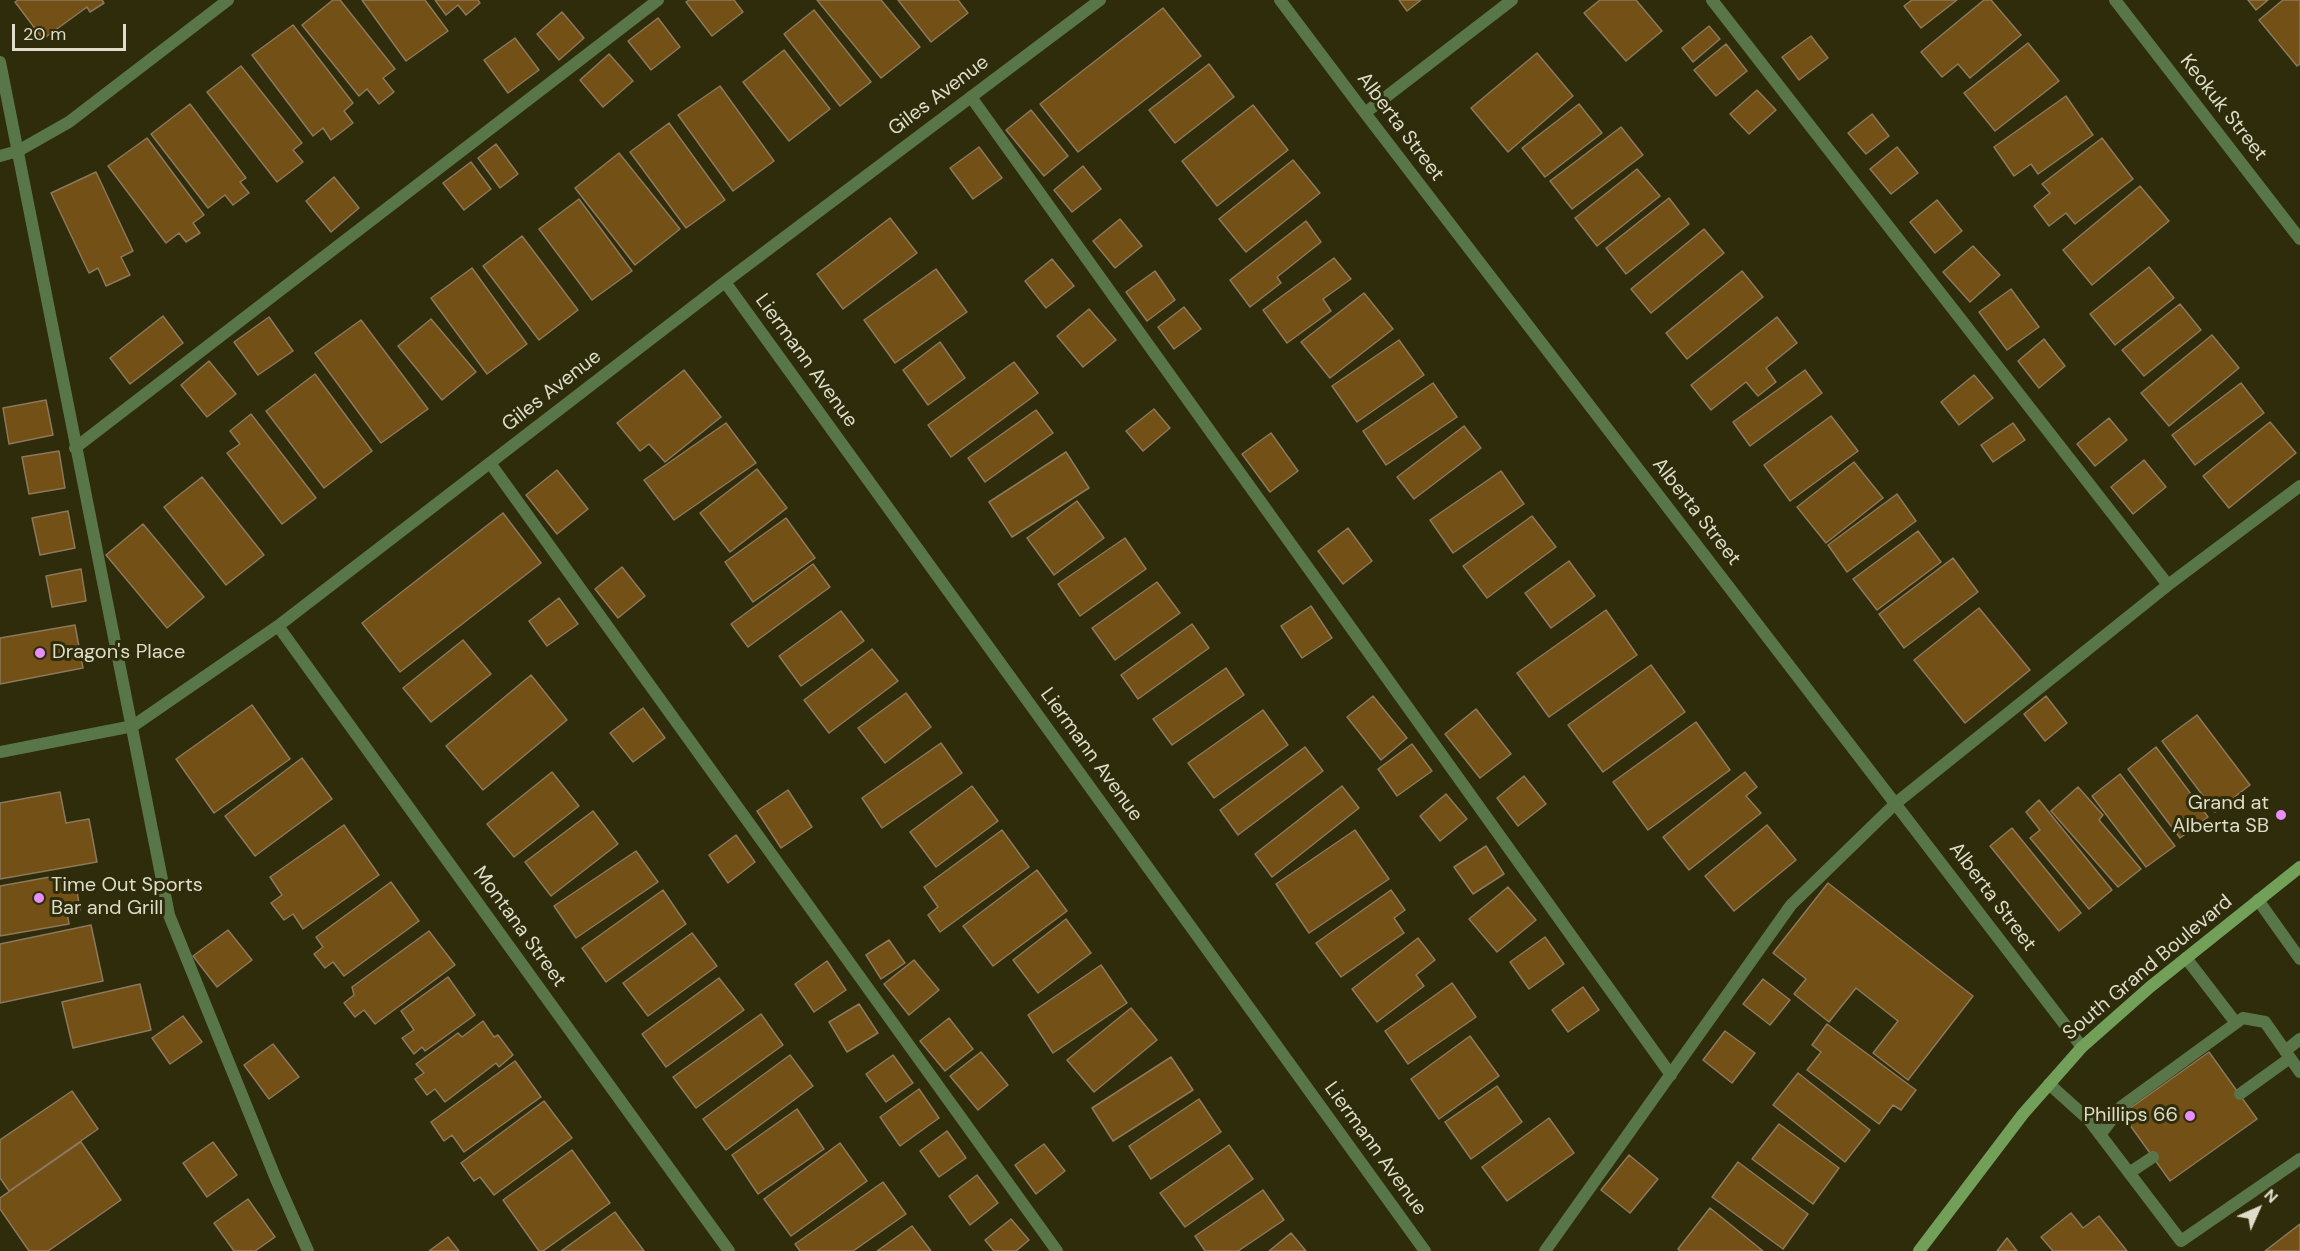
<!DOCTYPE html>
<style>
body{margin:0}
#map{position:relative;width:2300px;height:1251px;overflow:hidden;background:#2e2c0b;font-family:"DM Sans",sans-serif}
canvas{display:block}
.north{position:absolute;left:2228px;top:1179px;width:60px;height:60px;-webkit-text-stroke:4px #2e2c0b;paint-order:stroke;rotate:45deg;font-size:16px;font-weight:700;line-height:24px;text-align:center;color:#ddddca}
.north::after{content:'';display:block;margin:auto;width:21px;height:27px;background:#ddddca;clip-path:polygon(50% 0,100% 100%,50% 72%,0 100%)}
.scale{position:absolute;left:12px;top:24px;width:114px;height:27px;box-sizing:border-box;border:3px solid #ddddca;border-top:0;padding-left:8px;font-size:18px;line-height:21px;white-space:nowrap;color:#ddddca;-webkit-text-stroke:4px #2e2c0b;paint-order:stroke}
</style>
<div id="map">
<canvas width="2300" height="1251"></canvas>
<div class="north">N</div>
<div class="scale">20 m</div>
</div>
<script>
const ctx = document.querySelector('canvas').getContext('2d');
ctx.lineJoin = 'round';
function fillPath(path, color) { ctx.fillStyle = color; ctx.fill(path, 'evenodd'); }
function stroke(path, color, width, dash) { ctx.strokeStyle = color; ctx.lineWidth = width; ctx.lineCap = dash ? 'butt' : 'round'; ctx.setLineDash(dash || []); ctx.stroke(path); }
function label(font, color, halo, rows, align = 'center') {
  ctx.font = font + ' "DM Sans",sans-serif'; ctx.lineWidth = 6; ctx.setLineDash([]); ctx.textBaseline = 'middle'; ctx.strokeStyle = halo; ctx.fillStyle = color; for (const [text, x, y, turn = 0] of rows) {
    ctx.save(); ctx.translate(x, y); ctx.rotate((+turn || 0) * Math.PI / 180); ctx.textAlign = isNaN(turn) ? turn : align; if (halo) ctx.strokeText(text, 0, 0); ctx.fillText(text, 0, 0); ctx.restore();
  }
}
const building = new Path2D(`
 M18,0H102L104,3L90,12L87,7L43,39L15,2Z
 M333,0H340L395,69L383,78L394,92L379,104L367,89L359,96L302,25Z
 M362,0H425L448,31L406,61Z
 M435,0H478L480,3L466,15L458,5L446,15Z
 M689,0H734L743,12L712,36L686,2Z
 M817,0H881L920,47L881,78Z
 M898,0H958L968,13L931,42Z
 M1399,0H1421L1407,11Z
 M1600,0H1636L1662,31L1626,61L1584,13Z
 M1912,0H1957L1921,28L1904,6Z
 M1984,0H1991L2021,35L1970,78L1958,64L1942,77L1921,52Z
 M2248,0H2268L2256,10Z
 M2283,0H2300V64L2297,66L2259,20Z
 M1163,8L1201,56L1078,152L1040,104Z
 M814,10L871,82L840,106L784,34Z
 M562,12L584,38L559,60L537,34Z
 M658,18L680,47L651,70L628,41Z
 M293,25L353,103L344,111L353,123L331,140L323,128L313,136L252,55Z
 M1709,26L1720,39L1693,62L1682,48Z
 M1811,36L1828,58L1799,80L1782,57Z
 M515,38L539,70L508,93L484,60Z
 M2028,43L2059,81L1995,131L1964,93Z
 M1726,44L1747,71L1716,96L1694,70Z
 M784,50L830,109L789,141L743,82Z
 M1537,53L1573,96L1508,152L1471,108Z
 M609,54L633,81L603,107L580,80Z
 M1209,64L1234,97L1175,143L1149,110Z
 M241,66L302,143L293,150L303,162L277,182L207,92Z
 M720,86L774,161L733,191L678,115Z
 M1757,90L1776,110L1749,134L1730,114Z
 M2066,96L2093,135L2038,174L2031,164L2014,176L1994,147Z
 M190,104L246,178L240,182L249,193L233,205L225,195L208,208L151,134Z
 M1579,104L1602,133L1545,177L1522,148Z
 M1253,105L1288,150L1217,206L1182,161Z
 M1031,110L1068,156L1044,176L1006,130Z
 M1872,114L1889,136L1866,154L1848,133Z
 M669,123L725,200L686,228L630,152Z
 M1621,127L1643,155L1572,209L1550,181Z
 M147,138L204,215L193,223L200,233L186,242L179,233L166,243L108,166Z
 M2102,138L2133,179L2075,224L2066,213L2049,226L2034,206L2050,193L2042,184Z
 M496,144L518,174L500,188L478,158Z
 M979,147L1002,178L973,199L950,168Z
 M1897,147L1918,173L1891,194L1870,169Z
 M619,153L680,229L635,265L575,188Z
 M1293,160L1320,193L1246,252L1219,219Z
 M471,162L491,189L464,210L443,183Z
 M1083,166L1101,189L1072,212L1054,190Z
 M1637,169L1660,196L1597,246L1575,218Z
 M96,172L133,251L121,257L130,275L106,286L98,268L89,273L51,193Z
 M334,177L359,208L331,232L306,201Z
 M2140,186L2169,221L2092,285L2063,250Z
 M1669,198L1689,224L1626,274L1606,248Z
 M579,199L632,271L592,300L539,229Z
 M1937,200L1962,231L1935,253L1910,222Z
 M890,218L917,253L843,309L817,274Z
 M1120,219L1142,246L1115,268L1093,241Z
 M1306,221L1321,242L1277,277L1281,283L1250,307L1230,280Z
 M1704,229L1724,253L1651,313L1631,289Z
 M522,236L578,310L539,340L483,266Z
 M1973,246L2000,275L1970,302L1943,272Z
 M1334,258L1351,279L1323,299L1331,311L1287,343L1263,310Z
 M1052,259L1074,286L1046,308L1025,281Z
 M2149,267L2174,298L2115,345L2090,314Z
 M472,268L527,344L487,374L431,298Z
 M936,269L967,312L895,363L864,320Z
 M1155,271L1175,300L1147,321L1126,292Z
 M1742,271L1763,297L1687,359L1666,333Z
 M2011,289L2039,327L2007,350L1979,312Z
 M1364,293L1393,329L1330,378L1301,342Z
 M2180,304L2201,330L2144,376L2122,350Z
 M1184,307L1201,329L1174,349L1158,327Z
 M1089,309L1116,340L1083,367L1057,336Z
 M163,316L183,343L130,384L110,358Z
 M269,317L293,351L258,375L234,342Z
 M1777,317L1797,343L1766,368L1776,382L1758,396L1746,382L1711,410L1691,385Z
 M431,319L476,372L442,400L398,346Z
 M361,320L428,409L381,443L315,353Z
 M2212,335L2239,368L2169,426L2141,393Z
 M2044,339L2065,366L2039,388L2018,361Z
 M1399,340L1424,375L1357,422L1332,386Z
 M940,342L965,378L928,405L903,370Z
 M209,361L236,394L207,417L181,385Z
 M1014,362L1038,393L951,457L928,425Z
 M684,370L721,417L665,462L649,444L640,451L617,423Z
 M1805,370L1822,393L1750,446L1733,422Z
 M315,374L372,451L324,488L266,411Z
 M1974,375L1993,398L1959,425L1941,402Z
 M1433,383L1457,417L1386,465L1363,431Z
 M2241,383L2264,413L2195,465L2172,435Z
 M46,400L53,435L9,444L3,408Z
 M1154,409L1170,428L1143,451L1126,431Z
 M1036,410L1053,433L985,482L968,458Z
 M251,414L316,498L282,524L227,453L240,444L230,431Z
 M1831,416L1858,451L1790,501L1764,465Z
 M2109,418L2127,440L2095,466L2077,444Z
 M2270,422L2296,453L2229,508L2203,476Z
 M726,423L756,463L674,520L644,480Z
 M2013,423L2025,440L1993,462L1981,445Z
 M1464,426L1481,448L1414,499L1397,477Z
 M1271,433L1298,471L1270,492L1242,454Z
 M59,451L65,488L29,494L22,457Z
 M1066,452L1089,488L1012,537L989,502Z
 M2144,460L2166,487L2133,514L2111,487Z
 M1854,462L1883,498L1826,543L1797,507Z
 M757,469L787,508L730,552L700,513Z
 M557,470L588,509L557,534L526,495Z
 M1501,471L1524,504L1453,553L1430,520Z
 M202,477L264,555L226,585L164,507Z
 M1897,494L1916,521L1847,572L1828,545Z
 M1077,501L1104,538L1054,575L1027,538Z
 M68,511L75,548L40,555L32,518Z
 M503,513L541,563L400,672L362,623Z
 M1532,516L1556,547L1487,598L1463,566Z
 M786,518L815,558L753,602L725,562Z
 M143,524L204,597L167,628L106,555Z
 M1348,528L1372,561L1343,584L1318,551Z
 M1918,531L1941,562L1877,610L1853,579Z
 M1125,538L1146,569L1080,616L1058,584Z
 M1953,558L1978,592L1904,648L1879,614Z
 M1569,561L1595,596L1551,628L1525,593Z
 M813,564L830,587L748,647L731,624Z
 M622,567L645,596L618,618L595,589Z
 M81,569L86,601L52,607L46,576Z
 M1157,582L1180,613L1115,660L1092,628Z
 M559,598L578,624L547,646L529,621Z
 M1311,606L1332,638L1302,658L1281,626Z
 M1979,608L2030,670L1965,723L1914,660Z
 M1606,610L1637,655L1549,717L1517,673Z
 M841,611L864,641L801,686L779,656Z
 M1192,624L1209,648L1138,699L1121,675Z
 M75,625L83,668L0,684V638Z
 M463,640L491,674L431,722L403,688Z
 M872,649L898,681L829,733L804,700Z
 M1651,665L1685,712L1603,772L1568,725Z
 M1226,668L1244,695L1172,745L1153,719Z
 M531,675L567,720L483,790L446,746Z
 M906,693L931,727L885,763L858,728Z
 M1373,696L1407,738L1381,760L1347,717Z
 M2046,696L2067,723L2045,741L2024,714Z
 M252,705L290,759L214,813L176,759Z
 M643,708L665,738L633,762L610,733Z
 M1476,709L1511,754L1480,778L1445,734Z
 M1263,710L1288,745L1214,798L1188,763Z
 M2197,715L2250,785L2215,812L2162,741Z
 M1696,722L1730,770L1648,830L1613,782Z
 M941,743L962,773L882,828L862,798Z
 M1412,744L1432,771L1397,796L1378,769Z
 M1305,747L1323,771L1238,835L1220,810Z
 M2156,747L2208,817L2180,838L2128,769Z
 M302,758L332,799L255,856L225,816Z
 M552,772L579,806L514,857L487,824Z
 M1745,772L1757,787L1746,796L1761,813L1689,870L1663,837Z
 M2120,774L2175,846L2146,867L2092,796Z
 M1524,776L1546,804L1518,826L1497,798Z
 M972,786L998,821L936,867L910,832Z
 M1342,786L1359,808L1272,877L1255,854Z
 M2078,787L2103,815L2099,820L2141,869L2118,887L2051,811Z
 M788,790L812,827L781,848L757,811Z
 M60,792L66,823L89,819L97,862L0,879V803Z
 M1446,794L1467,819L1440,841L1420,816Z
 M2039,800L2112,890L2089,909L2030,838L2040,830L2026,812Z
 M593,811L618,844L551,896L525,862Z
 M344,825L379,875L303,929L293,914L284,920L271,903L282,895L270,877Z
 M1767,825L1796,860L1734,911L1705,876Z
 M2012,828L2081,913L2059,931L1990,846Z
 M1002,830L1029,867L940,932L928,915L938,907L924,887Z
 M1355,830L1389,879L1309,933L1276,884Z
 M736,835L755,862L728,883L709,855Z
 M1486,846L1504,874L1473,894L1454,867Z
 M636,851L658,882L576,938L554,906Z
 M1037,870L1067,911L993,966L963,926Z
 M61,875L63,886L76,884L80,910L67,912L69,924L0,936V886Z
 M391,882L419,921L344,976L333,962L325,968L314,954L323,947L316,937Z
 M1828,883L1973,996L1908,1080L1873,1053L1898,1021L1856,988L1829,1022L1794,994L1806,979L1773,953Z
 M1508,887L1536,920L1497,952L1469,919Z
 M663,890L686,924L606,982L582,948Z
 M1391,890L1405,910L1394,918L1404,933L1341,977L1316,943Z
 M1066,919L1091,953L1038,993L1013,960Z
 M91,925L103,981L0,1003V944Z
 M228,930L252,960L217,987L193,956Z
 M429,931L455,965L375,1024L364,1010L355,1017L344,1003L354,995L352,987Z
 M692,933L717,966L648,1016L623,983Z
 M1545,937L1564,964L1529,989L1510,962Z
 M1418,938L1435,960L1416,975L1424,986L1377,1022L1352,989Z
 M889,940L905,963L881,979L866,955Z
 M914,960L939,990L909,1015L884,984Z
 M827,961L846,990L814,1012L795,984Z
 M1101,965L1127,1003L1053,1053L1028,1015Z
 M448,977L475,1015L425,1051L422,1047L414,1054L402,1038L414,1030L401,1011Z
 M719,978L744,1010L666,1067L642,1034Z
 M1763,979L1790,1000L1770,1025L1743,1004Z
 M1452,983L1476,1017L1408,1064L1385,1031Z
 M140,984L151,1030L73,1048L62,1002Z
 M1583,987L1599,1010L1568,1032L1552,1010Z
 M859,1004L878,1033L847,1052L829,1022Z
 M1131,1008L1157,1040L1094,1092L1067,1060Z
 M761,1014L783,1045L696,1108L673,1077Z
 M183,1016L202,1042L170,1064L152,1038Z
 M949,1018L973,1049L945,1071L920,1041Z
 M483,1021L494,1037L498,1035L513,1055L499,1067L496,1063L445,1102L435,1089L427,1095L415,1079L424,1073L416,1064L458,1033L462,1037Z
 M1827,1024L1916,1090L1901,1110L1893,1105L1879,1124L1807,1070L1821,1052L1812,1045Z
 M1725,1031L1755,1053L1732,1083L1703,1060Z
 M1470,1036L1499,1076L1439,1119L1411,1079Z
 M273,1044L299,1077L269,1099L244,1065Z
 M981,1052L1008,1085L978,1110L950,1076Z
 M2209,1052L2257,1119L2170,1181L2122,1114Z
 M790,1055L813,1086L726,1150L703,1119Z
 M893,1055L913,1083L886,1102L866,1074Z
 M1171,1057L1193,1090L1113,1141L1092,1108Z
 M515,1061L541,1097L464,1152L452,1135L444,1141L431,1122Z
 M1798,1073L1870,1130L1845,1162L1773,1105Z
 M1497,1086L1522,1122L1471,1159L1445,1122Z
 M919,1089L939,1118L900,1146L880,1117Z
 M72,1091L98,1129L9,1191L0,1178V1140Z
 M1199,1099L1221,1132L1151,1179L1129,1146Z
 M544,1101L572,1138L494,1195L480,1177L474,1181L461,1163Z
 M797,1109L824,1149L758,1194L732,1155Z
 M1549,1118L1574,1153L1507,1201L1482,1167Z
 M1779,1124L1839,1168L1813,1204L1752,1159Z
 M947,1131L966,1158L939,1177L920,1151Z
 M81,1142L121,1200L48,1251H29L0,1209V1198Z
 M213,1142L237,1175L207,1197L183,1163Z
 M840,1143L867,1181L791,1236L764,1199Z
 M1044,1144L1065,1171L1036,1194L1015,1165Z
 M1229,1145L1253,1179L1185,1227L1160,1193Z
 M572,1150L610,1203L543,1251H539L503,1200Z
 M1629,1155L1658,1179L1630,1213L1601,1190Z
 M1738,1162L1808,1214L1783,1249L1712,1197Z
 M977,1175L998,1203L970,1225L949,1196Z
 M883,1182L906,1214L853,1251H800L795,1244Z
 M1263,1190L1284,1220L1238,1251H1205L1195,1236Z
 M248,1199L275,1237L255,1251H234L214,1223Z
 M1710,1208L1763,1251H1680L1678,1249Z
 M615,1212L644,1251H561Z
 M2071,1213L2083,1228L2099,1216L2127,1251H2053L2041,1237Z
 M1011,1219L1029,1240L1016,1251H994L985,1240Z
 M2300,1224V1251H2265Z
 M912,1226L931,1251H877Z
 M1291,1233L1306,1251H1269Z
 M448,1237L459,1251H429Z
 M2007,1238L2017,1251H1997Z`);
fillPath(building, '#725016');
stroke(building, '#8d785b', 1.5);
stroke(new Path2D(`
 M1712,0L2168,585
 M0,62L169,915L276,1179L308,1251
 M971,97L1671,1075
 M75,448L658,0
 M490,463L1057,1251
 M2186,958L2236,1023
 M2285,1051L2300,1039
 M2049,1084L2089,1120L2181,1241L2300,1159
 M2240,1094L2290,1058
 M2100,1135L2122,1106L2243,1018L2265,1022L2300,1072
 M2129,1173L2153,1157
 M1545,1251L1791,905L1896,803L2168,585L2300,486`), '#597649', 12);
stroke(new Path2D(`
 M1280,0L1365,113L2082,1047
 M2115,0L2300,239
 M1365,113L1512,0
 M0,156L18,151L69,122L228,0
 M725,282L1425,1251
 M278,626L729,1251
 M0,752L133,726L278,626L725,282L1100,0
 M2258,900L2300,959`), '#597649', 12);
stroke(new Path2D(`
 M1919,1251L2023,1114L2082,1047L2150,987L2300,867`), '#72a058', 12);
for (const [x, y, r, color] of [
 [40,653,6,"#e88eff"],
 [2281,815,6,"#e88eff"],
 [39,898,6,"#e88eff"],
 [2190,1116,6,"#e88eff"]
]) { const dot = new Path2D(); dot.arc(x, y, r, 0, 2 * Math.PI); ctx.fillStyle = color; ctx.fill(dot); stroke(dot, '#2e2c0b', 2); }
label('20px', '#ddddca', '#2e2c0b', [
 ["Giles Avenue",939,96,-37],
 ["Keokuk Street",2223,108,52],
 ["Alberta Street",1400,127,53],
 ["Liermann Avenue",806,361,54],
 ["Giles Avenue",552,391,-38],
 ["Alberta Street",1696,512,52],
 ["Liermann Avenue",1091,755,54],
 ["Alberta Street",1992,897,53],
 ["Montana Street",519,927,54],
 ["South Grand Boulevard",2148,968,-40],
 ["Liermann Avenue",1375,1149,54]
]);
label('20px', '#ddddca', '#2e2c0b', [
 ["Dragon's Place",52,653],
 ["Grand at",2269,804,"right"],
 ["Alberta SB",2269,827,"right"],
 ["Time Out Sports",51,886],
 ["Bar and Grill",51,909],
 ["Phillips 66",2178,1116,"right"]
], 'left');
</script>
